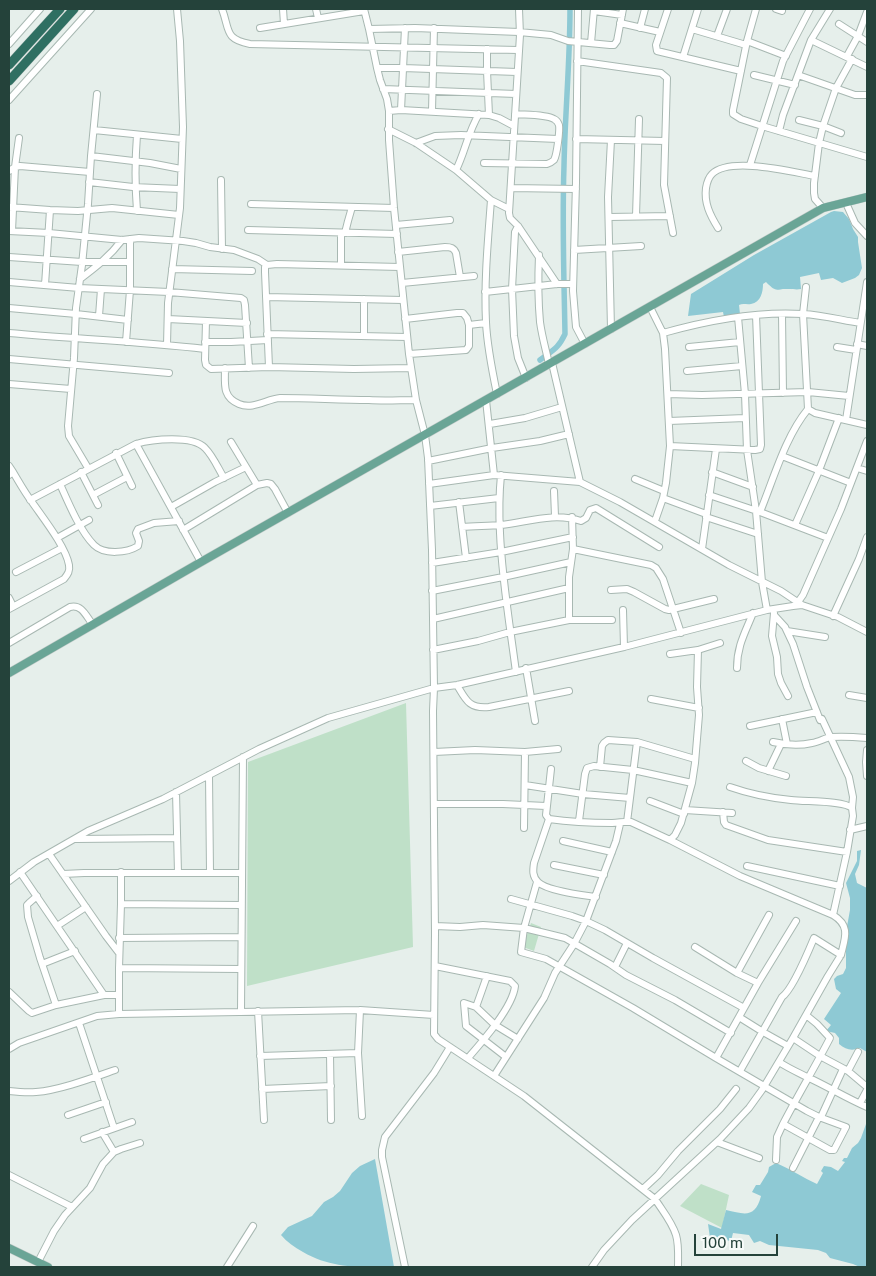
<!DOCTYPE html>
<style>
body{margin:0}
#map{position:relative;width:876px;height:1276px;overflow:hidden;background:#e6efeb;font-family:"Public Sans",sans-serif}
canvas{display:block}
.frame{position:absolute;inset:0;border:10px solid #24423a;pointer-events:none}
.scale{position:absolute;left:694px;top:1234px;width:84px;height:22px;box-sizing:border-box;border:2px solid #24423a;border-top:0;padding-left:6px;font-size:15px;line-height:18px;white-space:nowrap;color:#24423a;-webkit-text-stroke:4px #f7fbf9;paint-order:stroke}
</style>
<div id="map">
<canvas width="876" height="1276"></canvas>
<div class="frame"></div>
<div class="scale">100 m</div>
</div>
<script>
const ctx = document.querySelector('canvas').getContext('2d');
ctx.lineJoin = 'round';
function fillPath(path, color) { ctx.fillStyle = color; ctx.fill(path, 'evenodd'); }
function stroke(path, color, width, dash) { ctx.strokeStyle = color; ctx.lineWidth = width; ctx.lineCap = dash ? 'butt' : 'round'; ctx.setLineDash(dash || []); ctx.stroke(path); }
fillPath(new Path2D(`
 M406,703L413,947L247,986L248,762Z
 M531,923L541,927L534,951L523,947Z
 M701,1184L729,1195L722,1228L680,1206Z`), '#bfe0c8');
fillPath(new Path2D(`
 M834,211L843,212L849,219L853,229L858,237V242L862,268L859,275L855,278L842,283L833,278L821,280L819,273L800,277L801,289C796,290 794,289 789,289C775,288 778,294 766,282L763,284C763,292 761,302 751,304C747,305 743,303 739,305L740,314L724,317L723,312L688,316L691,294L754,255L831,212Z
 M861,850L859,865L855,874L857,883L867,888V1052L860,1048C852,1051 846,1050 839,1044V1038L835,1033L826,1031L831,1025L824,1019L841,993L836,989L834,979L837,976L843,974L846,968V932L850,910V898L846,883L857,861V851Z
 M866,1124H867V1267H860L853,1264L830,1258L826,1253L818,1250L769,1245L760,1241L754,1243L749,1235L733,1233L731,1241L710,1238L708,1224L721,1229L726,1210C744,1214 755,1219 761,1196L752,1192L756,1185H760L768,1172L769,1167L776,1163C791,1169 803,1178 817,1184L823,1173L821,1171L824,1166L831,1167L838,1171L845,1162L842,1161L844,1158H847L852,1148L858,1143L861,1138Z
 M375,1159L394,1267C361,1267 332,1269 303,1252C294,1247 287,1242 281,1235L288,1227L312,1216L324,1202L333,1197L340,1191L352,1173L360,1166Z`), '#8ec9d4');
stroke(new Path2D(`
 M540,360C553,350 558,349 565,334C564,278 562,222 564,166C565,113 570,61 570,9`), '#8ec9d4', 5.5);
const minor = new Path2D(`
 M222,9C230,30 224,39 250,44L518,50
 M283,9L284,24
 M316,9L318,18
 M364,9L369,29L377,68L380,80L387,99L389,111V140L394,208L409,354L416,400L425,435L428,458L432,550L434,688L433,711L435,933L434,1034L438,1039L524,1096L655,1199C662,1210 672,1222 676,1235C679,1245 678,1257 678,1267
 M519,9L520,35L509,213L510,218L518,226L557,284
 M578,9L576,183L573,291L576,327L585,344
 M668,9L656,45L657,51L741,71
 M756,9L747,41L733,110V114L741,119L762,126L867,157
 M776,9L782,11
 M594,11L622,15
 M620,23L660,32
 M839,24L867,42
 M260,28L364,11
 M640,28L645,9
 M369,29L415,28L519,32L551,35L568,41L610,45H614L617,41L623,9
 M692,29L746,45
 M717,36L727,9
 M811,40L867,67
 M747,41L786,56
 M591,43L594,9
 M9,44L40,9
 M487,49V71L489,115
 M847,56L858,36L867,12
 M683,57L698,9
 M577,61L661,73L667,78L664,185L673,233
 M377,68H403L517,72
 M754,75L795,85
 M798,75L855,95H867
 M383,89L516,94
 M9,100L91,9
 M401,110L405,28
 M389,111L401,110L489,115L499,118L514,126
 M432,111L434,28
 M799,120L823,126L841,133
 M388,129L416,143L456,170L491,200L509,209
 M94,130L182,139
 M779,131L783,115L811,40L830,9
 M576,139L665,141
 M416,143L435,136L461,135L558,139
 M91,156L150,163L181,169
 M484,163L547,164C550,163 552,162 554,160C557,155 560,130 559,125C558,122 556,120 554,119C545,114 525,115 515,114
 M750,165L783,61L810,9
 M456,170C465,152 468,132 479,114
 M9,171L15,167L20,166L90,172
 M221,180L222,249
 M89,182L133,187L180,189
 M511,188L576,189
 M491,200C488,240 484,281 486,322C487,346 492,370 497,394
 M846,203L855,223L867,236
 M251,204L394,208
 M9,207L50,210L78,211L112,208L179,215
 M823,208L815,199L814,193V183L819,143L823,126L836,88L852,59
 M137,211C135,185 135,161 137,135
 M636,216L639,119
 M609,217L670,216
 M396,225L450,220
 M518,226L515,232L512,289L514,336L518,358L526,378
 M718,228C710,215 704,203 706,188C707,182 708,178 712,174C730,156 792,172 815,176
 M248,230L397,234
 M9,231L49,233L122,240L139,238L183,241L196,243L210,247L234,250L258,259L267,265
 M12,231L15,167L19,138
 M345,233L348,221L352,207
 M574,250L641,246
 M398,252L445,247C451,247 454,248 456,253L460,277
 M539,255C538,278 538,300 540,322C542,337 546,350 549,364
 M9,257L82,262H130
 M341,265V233
 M172,269L252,271
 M80,279C96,267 110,256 122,240
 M9,282L79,288L169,292L241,298L244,300L245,305L249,368
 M402,283L474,276
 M45,285L50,210
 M806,287L803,314L808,409L815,413L867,425
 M485,292L557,284H573
 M266,297L403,300
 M364,299V336
 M650,307L663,333L665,349L670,446L666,483L663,498L655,521
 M9,308L76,314L128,320
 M782,314L783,393
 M99,316L101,289
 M738,317L745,394L747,450L756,511L762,582L767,610
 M168,319L247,323
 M405,319L457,313H463L467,318L469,325V346L466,350L409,354
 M206,321L205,360L206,365L211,369L269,367L354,369L411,368
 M469,325L486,323
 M611,329L608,197L611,140
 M9,333C74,339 140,341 205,349
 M663,333C709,320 756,311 803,314C822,315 841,320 860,323
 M267,334L407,337
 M126,342L130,290V239
 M205,342H231L268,340
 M857,344L867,346
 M167,345L168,303L180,208L183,127L180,41L177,9
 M689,347L740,342
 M837,347L856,350
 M9,359L169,373
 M552,363L580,482
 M269,367L265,272V267L267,265L277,264L400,267
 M225,368C225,384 222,397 239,404C253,410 267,399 280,398C310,398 340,400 369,400C385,401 400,400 416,400
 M687,371L742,366
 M9,384L71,389
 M668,394L702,395L808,392L849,396
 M486,400L494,475
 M846,420L867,282
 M669,421L745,418
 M490,424L525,418L562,407
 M231,442L257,485
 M136,444C152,439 193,435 205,448C213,456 218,468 224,478
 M670,446L755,450L760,449L761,445L756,315
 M116,453L132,486
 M782,456L851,483
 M428,461L492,448L540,441L569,434
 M9,466L13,472L9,475
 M88,468L69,436L68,426L74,358L76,308L82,265L88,204L91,156L97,94
 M857,468L867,471
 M81,472L98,505
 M712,472L753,487
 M501,475C499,495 499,514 500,533C502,580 510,626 516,672
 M635,479L664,491
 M60,484C68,502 80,531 94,545C104,555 127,553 138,546L139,541L136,533L138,529L154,523L179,521
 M429,484L494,475L580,482L620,502L729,565L781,591L802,605
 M554,491L555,516
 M93,495L127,477
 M709,495L760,512L828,538
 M663,498L706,514
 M30,500L136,444L201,562
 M459,502L466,558
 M430,506L499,498
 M171,507L215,482L246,467
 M760,512C774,478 785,437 808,409
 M706,517L758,534
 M795,525L818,473L839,418
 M462,527C475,526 488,526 501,525C528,522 554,512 581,521L586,518L590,510L596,508L659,547
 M183,530L257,485L267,483L271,484L275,489L288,513
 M57,538L89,520
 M573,549L651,565L656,568L663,579L681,633
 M702,549L716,449
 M432,563L501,552L573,537
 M16,572L62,548
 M611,590L627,589L634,592L665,609L669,610L714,599
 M432,591L503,577L571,562
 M9,598L13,606
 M798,602L803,595L841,509L867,441
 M9,609L64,579C68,574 70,571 69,565C66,547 43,518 32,502C25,493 19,482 13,472
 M623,610L624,647
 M774,613L772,636L777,657L778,674L781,683L788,696
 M774,615L785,627L793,644L807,687L820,720
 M833,616L859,559L867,537
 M433,619L569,588
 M569,620V577L573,549L572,517
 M787,631L825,637
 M9,643L70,607C82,604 86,616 93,625
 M433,650L478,641L510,632L569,620H612
 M670,654L698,650L720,643
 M526,668L535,721
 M737,668C737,646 745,633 753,613
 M457,685C466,700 469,709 489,707L569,691
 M849,695L867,698
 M651,699L699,708
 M782,719L787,744
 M822,719L849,777L853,797L852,808
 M750,726L817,712
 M773,742C786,745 799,746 812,743C819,742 825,738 831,737C843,736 856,737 867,738
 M867,750L866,762L867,776
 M434,752L475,750L525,752L558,749
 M746,761L759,768L786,776
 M600,767L602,746L604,743L608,740L637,742L695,759
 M551,769L546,815L549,819C570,822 592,823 612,823C619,823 625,821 631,822L670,840L740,876L833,915C851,926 845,938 841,955
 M768,771L781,744
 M209,775L210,872
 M525,785L583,794L630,798
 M730,787C750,794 770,798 791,800C805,802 842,800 852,808L853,816L847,852L833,915
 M176,792L178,873
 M650,801L684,814
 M435,804H503L546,806
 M685,810L732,813
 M723,812L724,822L726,825L768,840L847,852
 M549,819L534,863C533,870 532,876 538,882C547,891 582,895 596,897
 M579,821L585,774L587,768L594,766L633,770L656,775L692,783
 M627,822L637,742
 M524,828L525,752
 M850,830L867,826
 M76,839L177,838
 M670,840L675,835L681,823L692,783L695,763L699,715L697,687L698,650
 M563,841L612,852
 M49,854L106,936L119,953
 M554,865L604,875
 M747,866L840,886
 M20,872L104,995
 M63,874L84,873H241
 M9,881L34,862L88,831L163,799L259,749L328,718L434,688L457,685L624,647L767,610L793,606L802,605L838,617L867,632
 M537,882L524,928L565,938L610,964L626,975L675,1000L731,1033
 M37,896L29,903L27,905L28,917L40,958L56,1005
 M511,899L572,916L586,921L616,841L620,824
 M121,904L241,905
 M57,926L86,907
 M435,926L460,927L483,925L524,928L521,952L546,959L633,1008L716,1058L807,1111L819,1117L846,1127L834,1150H830L783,1124C798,1095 815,1067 830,1038L817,1024L806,1015
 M119,938L241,937
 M695,947L737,973L758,983L744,1008
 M42,964L75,951
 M435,966L510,981L515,986C513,1007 482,1042 468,1058
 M615,967L627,943
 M119,968L241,969
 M737,973L769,915
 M758,983L796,921
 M9,992L29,1011L32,1013L56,1005L104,995H119
 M476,1007L487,976
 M360,1010L358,1053L362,1116
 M241,1011L243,757
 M258,1011L264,1120
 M119,1014V968L121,904V872
 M739,1017L763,1032L788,1046
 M79,1023L114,1128
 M9,1049L19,1043L97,1016L119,1014L360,1010L434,1015
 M330,1054L331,1120
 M260,1056L358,1053
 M506,1057L466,1026L464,1003L476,1007L495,1025L518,1039
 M779,1062C788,1068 797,1072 807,1077C827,1086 846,1098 867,1107
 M740,1071L782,997C792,990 809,950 814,938L841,955L828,976L793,1038L820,1056L848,1071L867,1087
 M848,1071L858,1052
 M494,1076L544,998L555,973L574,944L586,921L605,930L653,958L744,1008L716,1058
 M262,1089L331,1086
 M9,1091C18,1092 27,1093 36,1092C60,1090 92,1078 115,1070
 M860,1103L867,1090
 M68,1115L106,1102
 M821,1117L843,1069
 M102,1132L114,1152
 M84,1139L132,1122
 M717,1142L759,1158
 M776,1160L777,1137L783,1124
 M793,1168L819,1117
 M9,1175L72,1207
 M643,1189L658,1175L678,1151L720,1109L736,1089
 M38,1262L54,1231L65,1215L90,1188L103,1164L114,1152L121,1149L140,1143
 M227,1267L253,1226
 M405,1267L382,1157V1150L385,1137L434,1073L450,1047
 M592,1267L604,1250L632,1220L720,1139L749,1108L762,1090L793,1038`);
const major = new Path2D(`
 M9,673L201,562L823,208L867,197
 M9,1248L48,1267`);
const highway = new Path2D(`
 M9,65L60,9
 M9,81L74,9`);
stroke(minor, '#a8b8b2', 8);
stroke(major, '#c2cac8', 9);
stroke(highway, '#c2cac8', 10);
stroke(minor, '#fff', 6);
stroke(major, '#6aa596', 8);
stroke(highway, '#2f6f62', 9);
</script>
